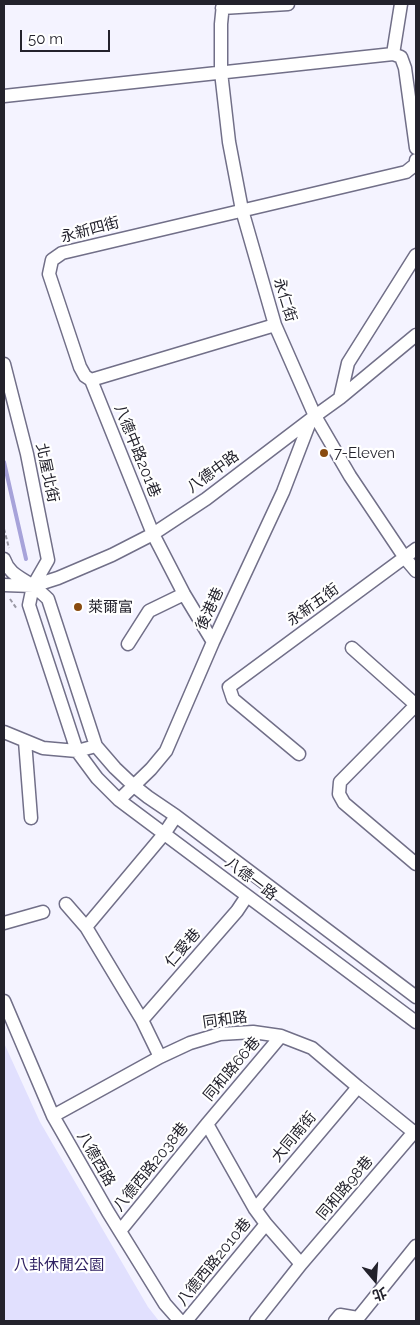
<!DOCTYPE html>
<meta charset="utf-8">
<style>
body{margin:0}
#map{position:relative;width:420px;height:1325px;overflow:hidden;background:#f4f3ff;font-family:Raleway,"Noto Sans TC",sans-serif}
canvas{display:block}
.frame{position:absolute;inset:0;border:5px solid #23222c;pointer-events:none}
.north{position:absolute;left:350px;top:1255px;width:50px;height:50px;-webkit-text-stroke:4px #fff;paint-order:stroke;rotate:162deg;font-size:14px;font-weight:700;line-height:20px;text-align:center;color:#23222c}
.north::after{content:'';display:block;margin:auto;width:18px;height:22px;background:#23222c;clip-path:polygon(50% 0,100% 100%,50% 72%,0 100%)}
.scale{position:absolute;left:20px;top:30px;width:90px;height:22px;box-sizing:border-box;border:2px solid #23222c;border-top:0;padding-left:6px;font-size:15px;line-height:18px;white-space:nowrap;color:#23222c;-webkit-text-stroke:4px #fff;paint-order:stroke}
</style>
<div id="map">
<canvas width="420" height="1325"></canvas>
<div class="frame"></div>
<div class="north">北</div>
<div class="scale">50 m</div>
</div>
<script>
const ctx = document.querySelector('canvas').getContext('2d');
ctx.lineJoin = 'round';
function fillPath(path, color) { ctx.fillStyle = color; ctx.fill(path, 'evenodd'); }
function stroke(path, color, width, dash) { ctx.strokeStyle = color; ctx.lineWidth = width; ctx.lineCap = dash ? 'butt' : 'round'; ctx.setLineDash(dash || []); ctx.stroke(path); }
function label(font, color, halo, rows, align = 'center') {
  ctx.font = font + ' Raleway,"Noto Sans TC",sans-serif'; ctx.lineWidth = 4.5; ctx.setLineDash([]); ctx.textBaseline = 'middle'; ctx.strokeStyle = halo; ctx.fillStyle = color; for (const [text, x, y, turn = 0] of rows) {
    ctx.save(); ctx.translate(x, y); ctx.rotate((+turn || 0) * Math.PI / 180); ctx.textAlign = isNaN(turn) ? turn : align; if (halo) ctx.strokeText(text, 0, 0); ctx.fillText(text, 0, 0); ctx.restore();
  }
}
fillPath(new Path2D(`
 M4,1043L40,1122L148,1307L159,1321H4Z`), '#e1e0fe');
stroke(new Path2D(`
 M4,462L26,559`), '#a7a3da', 4);
const minor = new Path2D(`
 M223,4L221,24V72L229,142L242,210L275,325L315,416L350,476L405,558L416,571
 M222,8L288,4
 M393,54L401,4
 M4,96L393,54L401,57L405,68L416,148
 M275,325L91,380L85,376L80,367L49,274L52,260L62,253L406,172L416,164V160
 M4,364L27,454L48,560L33,586L29,605L77,751L97,778L119,800L416,1022
 M91,380L153,534L184,594L213,642
 M340,398L348,363L416,255
 M4,559C9,574 20,577 33,586C38,590 43,594 48,599L96,746L115,768L134,786L148,797L176,816L416,997
 M4,585L33,586L58,578L112,555L153,534L206,499L315,416L340,398L416,335
 M128,644L149,611L184,594
 M352,648L416,705
 M416,705L340,782L339,794L344,803L416,864
 M4,732L43,748L77,751L96,746
 M25,741L31,818
 M299,754L233,699L229,687L416,549
 M119,800L151,769L166,751L213,642L283,492L311,419
 M66,904L86,927L142,1020L160,1057
 M4,923L43,912
 M86,927L164,834L176,816
 M4,1001L53,1116L108,1212L165,1304L180,1321
 M142,1020L237,911L247,896
 M53,1116L160,1057L190,1043L220,1034L253,1032L281,1036L312,1048L358,1087L416,1134
 M207,1124L255,1209L266,1224L301,1264
 M255,1209L358,1087
 M120,1231L207,1124L281,1036
 M186,1321L266,1224
 M256,1321L301,1264L414,1132
 M335,1321L340,1315L358,1318
 M357,1321L358,1318L416,1246`);
stroke(minor, '#716f88', 15);
stroke(new Path2D(`
 M4,529L9,548
 M10,599L17,609`), '#9998a4', 2, [4, 2.5]);
stroke(minor, '#fff', 12);
for (const [x, y, r, color] of [
 [324,453,5,"#894b0f"],
 [78,607,5,"#894b0f"]
]) { const dot = new Path2D(); dot.arc(x, y, r, 0, 2 * Math.PI); ctx.fillStyle = color; ctx.fill(dot); stroke(dot, '#fff', 2); }
label('15px', '#23222c', '#fff', [
 ["永新四街",90,230,-15],
 ["永仁街",285,300,73],
 ["八德中路201巷",137,451,68],
 ["八德中路",213,472,-36],
 ["北屋北街",47,473,78],
 ["永新五街",313,605,-36],
 ["後港巷",210,609,-65],
 ["八德一路",251,879,37],
 ["仁愛巷",183,948,-49],
 ["同和路",225,1020,-8],
 ["同和路66巷",232,1069,-50],
 ["大同南街",294,1137,-50],
 ["八德西路",96,1159,60],
 ["八德西路2038巷",151,1167,-51],
 ["同和路98巷",345,1188,-50],
 ["八德西路2010巷",214,1262,-51]
]);
label('15px', '#23222c', '#fff', [
 ["7-Eleven",334,453],
 ["萊爾富",88,607]
], 'left');
label('15px', '#302263', '#fff', [
 ["八卦休閒公園",59,1265]
]);
</script>
